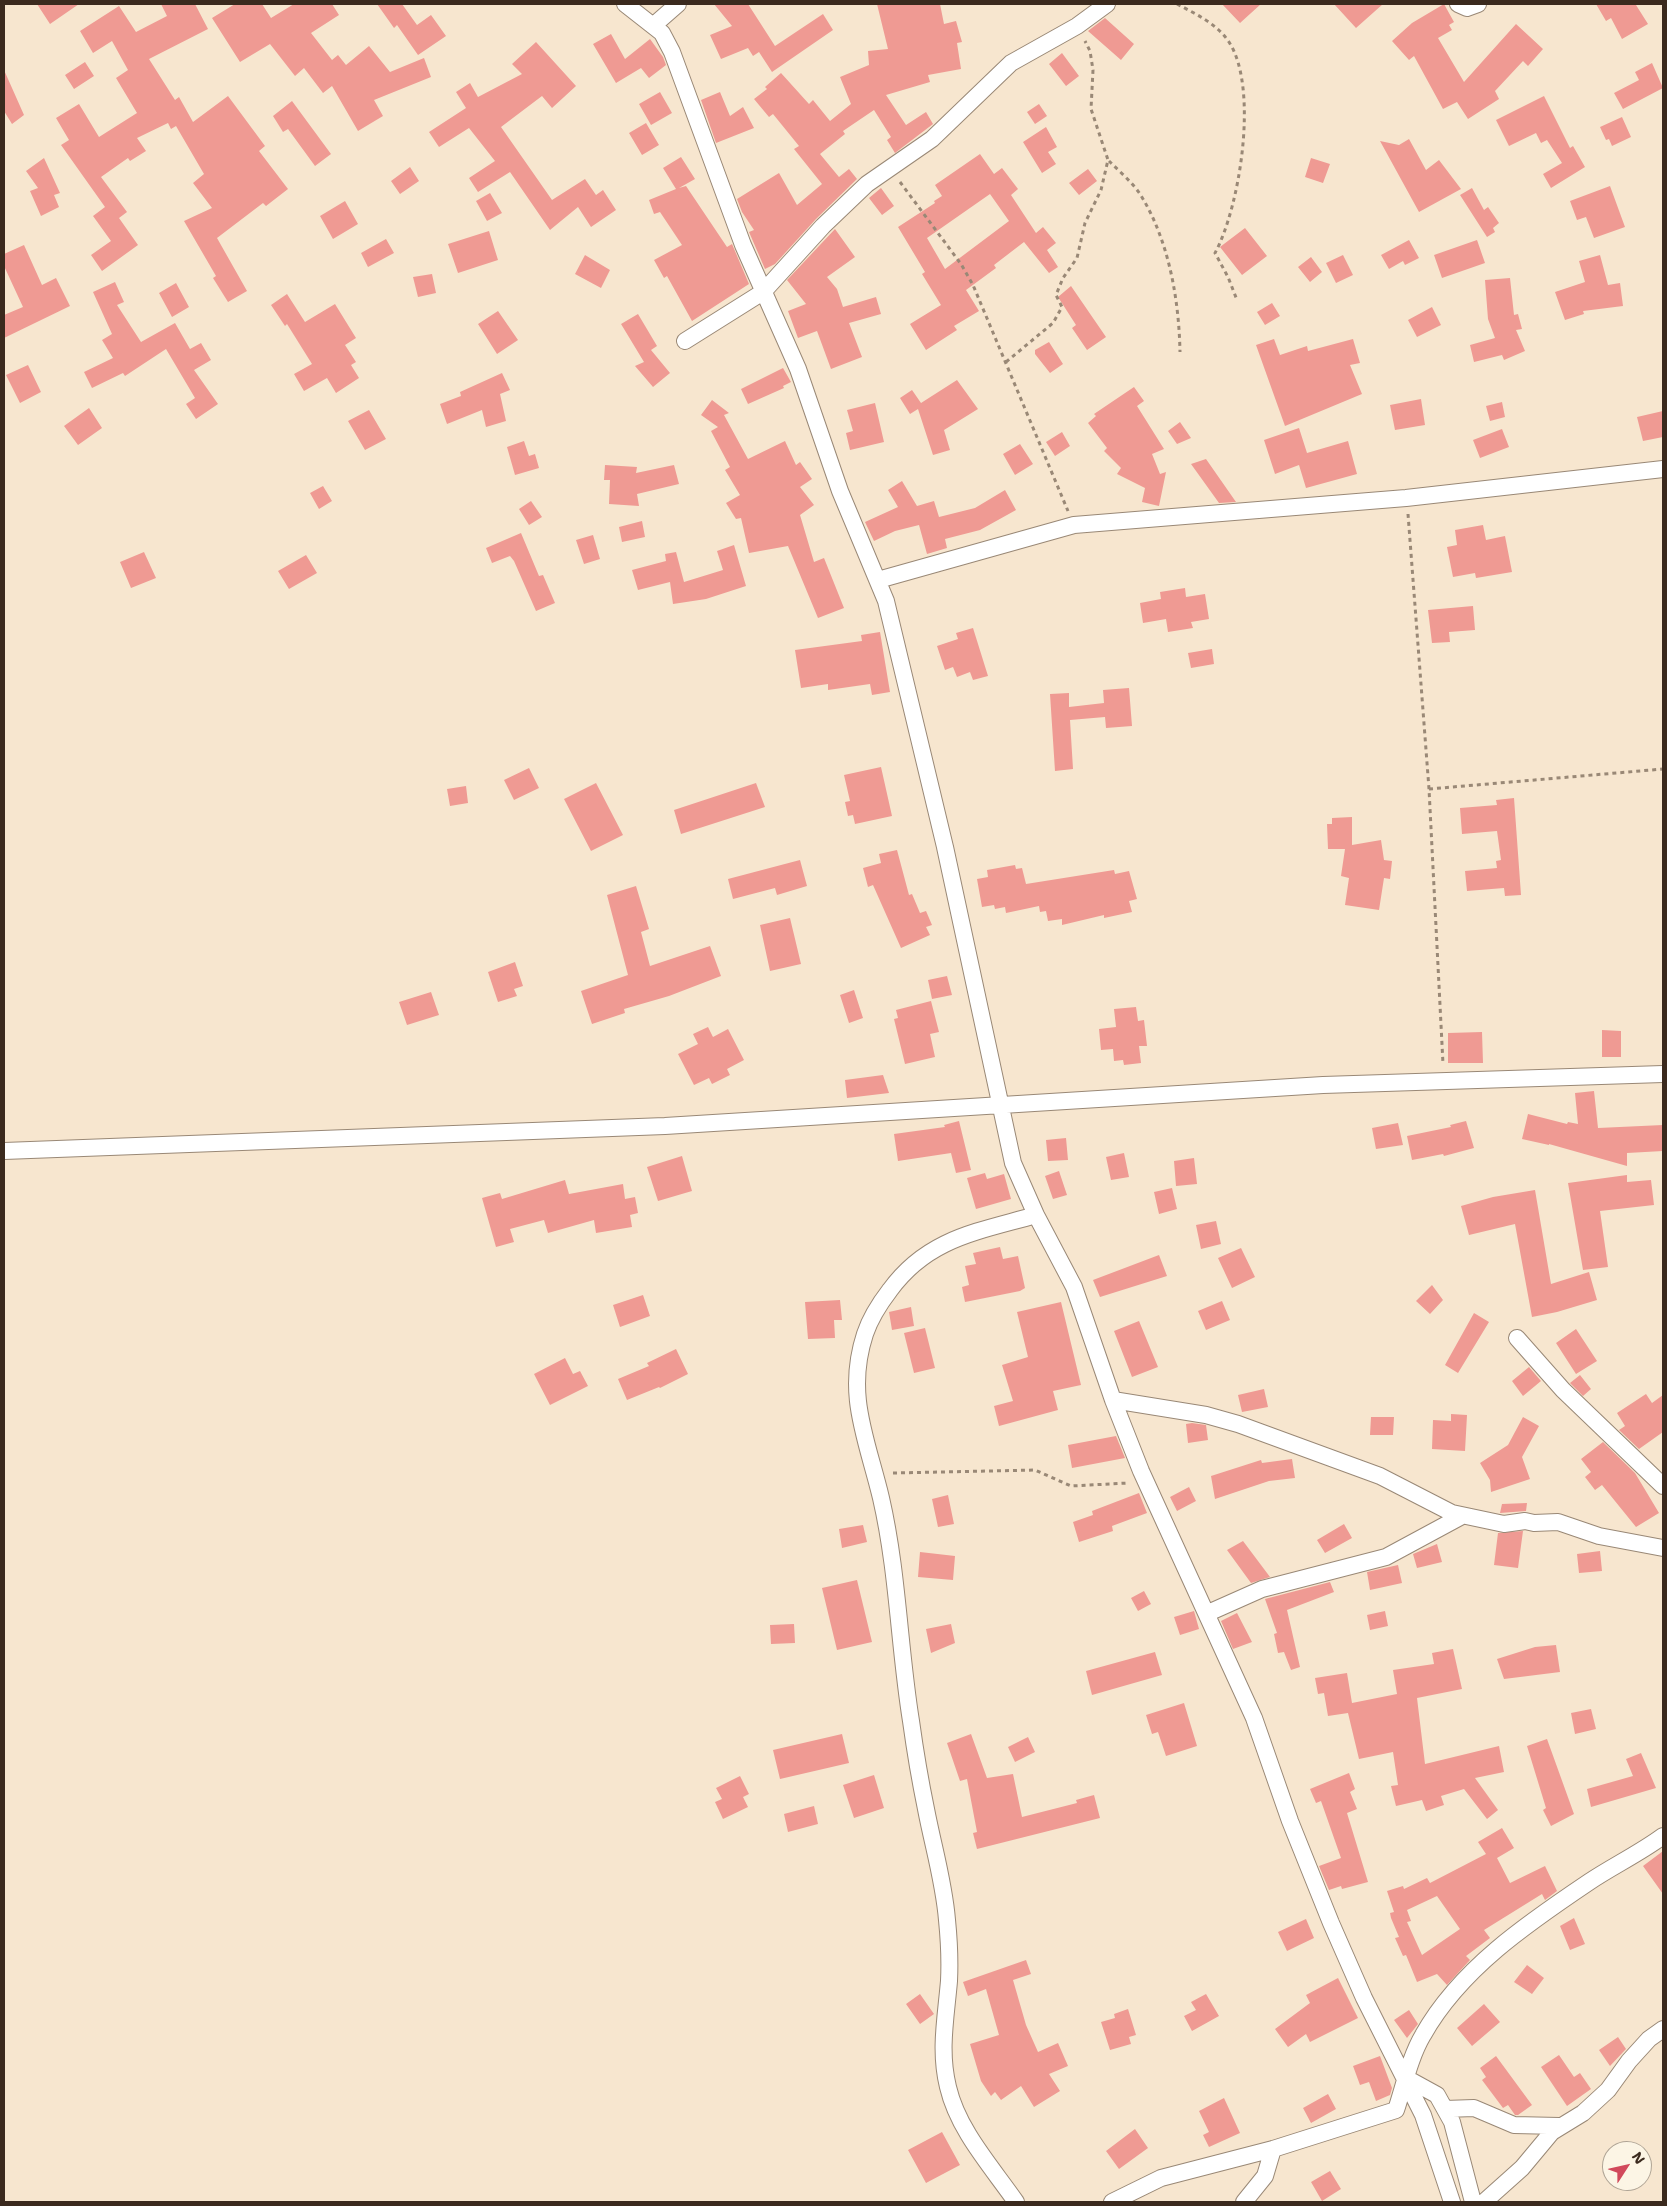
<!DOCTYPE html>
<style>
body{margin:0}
#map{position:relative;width:1667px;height:2206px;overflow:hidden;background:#f7e6cf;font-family:"Shantell Sans",sans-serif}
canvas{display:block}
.frame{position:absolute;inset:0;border:5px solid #3b2a1e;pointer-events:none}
.north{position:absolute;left:1602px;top:2141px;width:50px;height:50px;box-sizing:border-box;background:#fcf5e5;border:1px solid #afa495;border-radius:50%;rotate:55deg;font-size:14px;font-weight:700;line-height:20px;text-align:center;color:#3b2a1e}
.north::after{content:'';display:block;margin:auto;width:18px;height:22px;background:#d1495b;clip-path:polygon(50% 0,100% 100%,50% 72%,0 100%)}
</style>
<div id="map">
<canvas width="1667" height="2206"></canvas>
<div class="frame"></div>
<div class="north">N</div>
</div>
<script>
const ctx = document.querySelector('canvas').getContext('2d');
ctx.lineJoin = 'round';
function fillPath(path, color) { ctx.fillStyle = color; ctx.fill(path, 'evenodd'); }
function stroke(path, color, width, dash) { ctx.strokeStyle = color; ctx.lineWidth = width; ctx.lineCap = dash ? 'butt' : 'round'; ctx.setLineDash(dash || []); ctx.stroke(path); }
fillPath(new Path2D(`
 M37,4H79L50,24Z
 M161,4H195L208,29L149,59L175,100L179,97L193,122L228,96L265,146L259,151L288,189L266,206L263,203L217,238L247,291L228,302L213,278L216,276L184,221L212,208L193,183L204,174L176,126L171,129L168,123L137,138L146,151L130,161L128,158L101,177L127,212L119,218L138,245L102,271L91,255L111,241L93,216L105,207L61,145L69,140L56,118L79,104L99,137L137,113L116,78L128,70L112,41L93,53L80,31L119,6L136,32L167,16Z
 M235,4H262L271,18L294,4H332L339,15L311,33L332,60L338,55L346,65L369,46L390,72L424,58L431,77L374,100L383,116L358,131L332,86L323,93L304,68L295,76L270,44L240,62L212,18Z
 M377,4H402L417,25L431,15L446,36L418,55L397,25L394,28Z
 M714,4H748L775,46L823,14L833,30L772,72L759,52L753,56L748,48L721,59L710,35L732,26Z
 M877,4H940L944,24L956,21L962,42L957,43L961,69L928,75L930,82L886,95L906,125L926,112L933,124L895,153L887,140L891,137L874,110L843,131L845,134L820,154L839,177L849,169L857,179L816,219L775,264L765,269L749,232L754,230L742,212L737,199L779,173L797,205L822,184L794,149L799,146L773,114L769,117L754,99L767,89L765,87L781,73L809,104L813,100L830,121L851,104L840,77L869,65L868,51L888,49Z
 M1222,4H1261L1240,23Z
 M1334,4H1383L1356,28Z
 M1444,4L1454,22L1449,25L1452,30L1438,38L1464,82L1516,24L1543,49L1528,66L1523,61L1495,91L1499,99L1468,119L1457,102L1443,109L1414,56L1409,60L1392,41L1412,23Z
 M1596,4H1638L1636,5L1648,24L1622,39L1611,18L1606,21Z
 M1105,18L1134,44L1121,60L1088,31Z
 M611,34L625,59L650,39L663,57L666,65L649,78L641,68L616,83L593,44Z
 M536,42L576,86L552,108L542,96L501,127L552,200L585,179L596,195L603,190L616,210L591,227L578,207L550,230L510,172L478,192L469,178L495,161L469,128L439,147L429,132L466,108L456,92L470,83L478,97L522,74L512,64Z
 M1062,53L1079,76L1066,86L1049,64Z
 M85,62L94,76L74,89L65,75Z
 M1652,63L1663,88L1623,109L1614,93L1639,80L1635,72Z
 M4,70L24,115L12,124L4,111Z
 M660,92L672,113L651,125L639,104Z
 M720,92L730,116L743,107L754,128L716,143L701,100Z
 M1544,96L1570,148L1573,146L1585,167L1551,188L1543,174L1562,163L1547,140L1541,143L1536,133L1509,146L1496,120Z
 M292,101L331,154L315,166L288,129L283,132L273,116Z
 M1039,104L1047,116L1035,124L1027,112Z
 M1622,117L1631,137L1612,146L1609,139L1606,140L1600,127Z
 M646,123L659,145L642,155L629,133Z
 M1046,127L1057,147L1048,152L1056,164L1042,173L1023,142Z
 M1409,139L1426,170L1439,160L1461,189L1419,212L1380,141L1399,145Z
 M980,154L994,174L1002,168L1018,189L1011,195L1036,233L1043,227L1056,243L1047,250L1058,267L1049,273L1024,242L994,265L996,268L966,290L979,311L954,326L957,330L926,350L910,324L941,305L922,274L925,272L898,227L935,203L934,201L942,196L935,185ZM990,194L1009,221L945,269L927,238Z
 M681,157L695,179L679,188L686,186L727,247L732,244L749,284L692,321L667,276L664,278L654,260L682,245L660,212L654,214L649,200L676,189L663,168Z
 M44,158L60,193L54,195L59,207L41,216L30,191L38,188L26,171Z
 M1311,158L1330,164L1323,183L1305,177Z
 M410,167L419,181L400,194L391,181Z
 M1088,169L1097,181L1079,195L1069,183Z
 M1610,186L1625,227L1594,238L1586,217L1577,220L1570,201Z
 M881,188L894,206L882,215L869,198Z
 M1472,188L1484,210L1488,207L1499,223L1493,228L1495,232L1487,237L1460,195Z
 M490,193L502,213L487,221L476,201Z
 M345,201L358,224L333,239L320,216Z
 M1245,228L1267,256L1242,275L1220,247Z
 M835,229L855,257L827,277L837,289L843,307L876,297L881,314L849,323L862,357L831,369L817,331L798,338L788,311L806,304L787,280Z
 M489,231L498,260L458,273L448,244Z
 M386,239L394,253L368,267L361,253Z
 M1409,240L1419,258L1405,265L1403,261L1389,269L1381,255Z
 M1477,240L1485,263L1442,278L1434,255Z
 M24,245L42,285L56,278L70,306L4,338V315L23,307L4,266V254Z
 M585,255L610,270L601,288L575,274Z
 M1343,255L1353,275L1336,283L1326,263Z
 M1600,255L1608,285L1620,283L1623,306L1583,311L1584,314L1565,320L1555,292L1585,282L1579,261Z
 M1311,257L1322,272L1310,282L1298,267Z
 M432,274L436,293L418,297L413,277Z
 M1510,278L1514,315L1518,314L1522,329L1516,330L1525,351L1504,360L1502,355L1474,362L1470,345L1495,338L1488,319L1485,280Z
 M115,282L124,302L117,305L141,342L175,323L190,349L201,343L211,360L194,370L218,404L196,419L186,404L195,398L166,349L125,376L123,373L92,388L84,372L113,358L102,340L112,334L93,292Z
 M176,283L189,307L172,317L159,293Z
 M1071,286L1106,337L1087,350L1072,328L1076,325L1058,297Z
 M287,294L305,322L335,304L356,338L345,345L356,362L351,365L359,378L336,393L327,378L304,391L294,374L312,364L287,324L285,326L271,305Z
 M1272,303L1280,316L1265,325L1257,312Z
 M1432,307L1441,325L1417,337L1408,320Z
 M498,311L518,340L497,354L478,324Z
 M638,314L657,346L651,350L670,373L653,387L635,366L644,362L621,324Z
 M1274,339L1280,355L1307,346L1308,351L1353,339L1360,363L1350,365L1362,394L1285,426L1256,345Z
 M1049,342L1063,364L1050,373L1035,354V350Z
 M28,365L41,392L20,403L6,375Z
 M783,368L791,382L783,386L784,388L748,404L741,389Z
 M502,373L510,390L500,394L506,421L486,427L482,410L447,424L440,404L461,396L460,392Z
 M957,380L978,409L944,430L950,450L933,455L918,409L910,414L900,398L912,390L921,403Z
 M1134,387L1144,401L1137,406L1164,449L1152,454L1160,474L1166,472L1159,506L1142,502L1145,488L1117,474L1121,468L1104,451L1107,448L1088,423L1096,416L1094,414Z
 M1421,399L1425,425L1395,430L1390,405Z
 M712,400L729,413L724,415L748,459L785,441L796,465L800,462L812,479L800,487L814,505L800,515L814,562L824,558L844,608L818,618L788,546L749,553L741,518L736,519L726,503L740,495L725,470L730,467L711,431L718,427L701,415Z
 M1502,402L1505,417L1490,421L1486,406Z
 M875,403L884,442L850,450L846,433L853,431L847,410Z
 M89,408L102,428L78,445L64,426Z
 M369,410L386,439L365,450L348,421Z
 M1663,411V437L1643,441L1637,417Z
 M1180,422L1191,438L1177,444L1168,431Z
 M1299,428L1307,453L1348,441L1357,474L1306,488L1299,465L1275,474L1264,440Z
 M1502,429L1509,447L1480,458L1473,440Z
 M1062,432L1070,446L1055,456L1046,442Z
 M524,441L529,456L535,454L539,468L515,475L507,447Z
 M1020,444L1033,464L1015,475L1003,454Z
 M1206,459L1236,502L1219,503L1191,464Z
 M605,465L637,467L636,473L674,465L679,484L637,494L639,506L609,504L610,480H604Z
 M902,481L917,506L934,501L939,517L975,508L1005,490L1016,510L980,530L945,539L947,548L927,554L919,525L895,531L874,541L865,522L898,507L888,490Z
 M323,486L332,501L319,509L310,493Z
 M531,501L542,517L529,525L519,509Z
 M642,521L645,537L622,542L619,527Z
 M1483,525L1486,540L1505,536L1512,572L1476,578L1475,573L1453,577L1447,547L1457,545L1455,530Z
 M521,533L539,576L543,575L555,603L536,611L514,561L510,556L492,563L486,548Z
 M593,535L600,559L584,564L576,540Z
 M734,545L746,586L706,599L673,604L670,582L638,590L632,570L666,561L665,554L676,552L684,582L723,570L717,551Z
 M144,552L156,578L131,588L120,562Z
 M306,555L317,573L289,589L278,571Z
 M1185,588L1186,597L1205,594L1209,619L1191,622L1193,628L1168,632L1166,619L1143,623L1140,603L1161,599L1160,592Z
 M1473,606L1475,630L1449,632L1450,642L1432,643L1428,610Z
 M973,628L988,676L973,680L970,672L957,677L953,667L945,670L937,646L958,639L956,633Z
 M880,632L890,692L872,695L870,684L828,690V684L801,688L795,650L862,641L861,635Z
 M1212,649L1214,664L1191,668L1188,653Z
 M1129,688L1132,726L1106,728L1105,717L1070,720L1073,769L1055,771L1050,694L1069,693V707L1104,703L1103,690Z
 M881,767L892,816L855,824L853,815L848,816L845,802L850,801L844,775Z
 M529,768L539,788L514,800L504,780Z
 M596,783L623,835L591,851L564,799Z
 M756,783L765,807L681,834L674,810Z
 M466,786L468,803L450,806L447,789Z
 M1514,798L1521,895L1505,896L1504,888L1467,891L1465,871L1497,868L1496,861L1501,860L1497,831L1462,834L1460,808L1497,805L1496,800Z
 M1352,817V845L1381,840L1384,860L1392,861L1390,879L1384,878L1379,910L1345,905L1349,878L1341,876L1345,849H1328L1327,824H1332V818Z
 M897,850L909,895L912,894L920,913L926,911L932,925L926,927L930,935L901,948L873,885L868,887L863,868L881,863L879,854Z
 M800,860L807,886L777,895L775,888L733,899L728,879Z
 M1015,865L1016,869L1022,868L1026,884L1114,870L1115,874L1129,871L1137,899L1129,901L1132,912L1104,918V915L1062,925V919L1048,921L1046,911L1040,912L1039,906L1006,913L1005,907L995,909L994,905L982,907L977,879L988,877L987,870Z
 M636,886L649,929L641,932L650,966L710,946L721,976L669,996L624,1009L625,1013L592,1024L581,991L628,975L607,895Z
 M790,918L801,964L770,971L760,925Z
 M515,962L523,986L514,989L517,996L498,1002L488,972Z
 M947,976L952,995L932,999L928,980Z
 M854,990L863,1018L849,1023L840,995Z
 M431,992L439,1015L407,1025L399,1002Z
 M931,1001L939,1032L930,1034L935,1057L905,1064L894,1019L898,1018L896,1010Z
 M1136,1007L1138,1021L1144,1020L1147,1046H1139L1141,1063L1124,1065L1123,1060L1114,1061L1113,1049L1101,1050L1099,1029L1116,1027L1114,1009Z
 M708,1027L713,1037L728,1029L744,1060L727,1069L730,1075L712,1084L709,1078L694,1085L678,1054L698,1044L693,1034Z
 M1602,1030L1621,1031V1057H1602Z
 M1482,1032L1483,1063H1448V1033Z
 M883,1075L889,1093L847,1098L845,1080Z
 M1594,1091L1598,1128L1663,1125V1151L1627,1153V1166L1549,1144V1145L1522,1139L1528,1114L1567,1124L1568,1122L1578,1124L1575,1093Z
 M959,1121L971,1170L956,1173L951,1153L898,1161L894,1134L945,1127L944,1125Z
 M1466,1121L1474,1148L1444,1156L1443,1154L1412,1160L1407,1136L1451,1127L1450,1125Z
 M1398,1123L1403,1145L1376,1149L1372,1128Z
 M1066,1138L1068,1160L1048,1161L1046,1140Z
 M1124,1153L1129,1177L1111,1180L1106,1157Z
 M682,1156L692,1191L658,1201L647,1167Z
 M1194,1158L1197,1184L1176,1186L1174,1161Z
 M1059,1171L1067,1195L1053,1199L1045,1176Z
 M985,1173L987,1179L1004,1174L1011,1199L976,1209L967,1178Z
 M1627,1175V1182L1651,1180L1654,1205L1600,1211L1608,1267L1583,1270L1568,1183Z
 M565,1180L569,1194L623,1184L625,1199L635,1197L638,1213L630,1215L632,1227L596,1233L594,1220L548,1233L544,1220L510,1229L514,1242L496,1247L482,1198L500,1193L502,1199Z
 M1172,1188L1177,1209L1159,1214L1154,1192Z
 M1535,1190L1551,1284L1589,1272L1597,1300L1557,1312L1532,1317L1515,1224L1469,1235L1461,1206L1493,1197Z
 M1216,1221L1221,1244L1201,1249L1196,1225Z
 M1000,1247L1003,1259L1018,1256L1025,1288L1020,1291L965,1302L962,1287L969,1285L965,1266L976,1264L973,1253Z
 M1241,1248L1255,1277L1232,1288L1218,1258Z
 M1159,1255L1167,1276L1100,1297L1093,1280Z
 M1432,1285L1443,1300L1430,1314L1416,1301Z
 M643,1295L650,1316L620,1327L613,1305Z
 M840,1300L842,1320H834L835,1338L808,1339L805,1302Z
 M1222,1301L1230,1320L1206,1330L1198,1311Z
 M1061,1302L1081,1385L1053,1391L1058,1410L999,1426L994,1406L1013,1401L1002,1365L1028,1357L1017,1312Z
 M911,1307L914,1326L892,1330L889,1312Z
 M1474,1313L1489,1322L1458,1373L1445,1365Z
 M1139,1321L1158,1367L1132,1377L1114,1331Z
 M925,1328L935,1368L914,1373L904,1333Z
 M1576,1329L1597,1361L1576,1374L1556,1343Z
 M676,1349L688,1374L660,1388L659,1387L627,1400L618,1379L649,1366L647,1363Z
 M565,1358L573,1374L580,1371L588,1386L550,1405L534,1374Z
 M1529,1367L1541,1381L1523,1396L1512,1381Z
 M1580,1375L1591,1389L1583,1396L1570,1383Z
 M1264,1389L1268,1407L1242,1412L1238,1395Z
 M1646,1394L1652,1403L1663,1395V1432L1639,1449L1619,1430L1625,1426L1617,1413Z
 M1451,1414L1467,1415L1465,1451L1432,1449L1433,1420L1451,1421Z
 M1371,1417H1394L1393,1435H1370Z
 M1523,1417L1539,1426L1522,1457L1530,1479L1491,1492L1490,1480L1480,1463L1508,1445Z
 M1192,1423L1206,1425L1208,1440L1188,1443L1186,1424Z
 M1116,1436L1125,1458L1072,1468L1068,1445Z
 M1603,1442L1635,1473L1659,1513L1636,1527L1602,1485L1595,1490L1585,1477L1591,1472L1581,1459Z
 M1292,1459L1295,1478L1269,1481L1215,1499L1211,1476L1261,1460L1262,1463Z
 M1189,1487L1196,1501L1177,1511L1170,1497Z
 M1139,1493L1147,1513L1112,1526L1113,1531L1079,1542L1073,1522L1093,1515L1092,1511Z
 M948,1495L954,1524L938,1527L932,1499Z
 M1527,1503L1526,1511L1500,1513L1502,1504Z
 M1344,1524L1352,1538L1325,1553L1317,1540Z
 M863,1525L867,1542L842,1548L839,1529Z
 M1523,1531L1518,1568L1494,1565L1498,1533Z
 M1243,1541L1270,1577L1251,1583L1227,1550Z
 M1437,1544L1442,1562L1417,1568L1413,1554Z
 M1600,1551L1602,1571L1579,1573L1577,1554Z
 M920,1552L955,1556L953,1580L918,1577Z
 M1398,1565L1402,1583L1370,1590L1367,1572Z
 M857,1580L872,1642L837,1650L822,1588Z
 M1330,1582L1334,1592L1287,1610L1300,1667L1291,1670L1284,1652L1278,1653L1274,1634L1277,1633L1265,1599Z
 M1144,1591L1151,1604L1138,1611L1131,1598Z
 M1194,1611L1199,1629L1180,1635L1174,1617Z
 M1385,1611L1388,1626L1370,1630L1367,1615Z
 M1237,1613L1252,1642L1233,1649L1221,1621Z
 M794,1624L795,1643L771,1644L770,1625Z
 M951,1624L955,1643L931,1653L926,1629Z
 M1556,1645L1560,1672L1504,1679L1497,1659L1535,1647Z
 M1453,1649L1462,1689L1417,1698L1425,1764L1499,1746L1504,1772L1475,1778L1498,1810L1487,1819L1464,1789L1441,1796L1444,1805L1426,1811L1422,1800L1396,1806L1391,1786L1398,1785L1393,1752L1359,1759L1348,1713L1328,1716L1324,1693L1318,1694L1315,1678L1347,1673L1352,1703L1397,1694L1393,1670L1434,1664L1432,1653Z
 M1155,1652L1162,1675L1092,1695L1086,1671Z
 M1184,1703L1197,1746L1166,1756L1158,1732L1152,1734L1146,1715Z
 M1591,1709L1596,1729L1575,1734L1571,1713Z
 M842,1734L849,1763L780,1779L773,1750Z
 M971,1734L987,1778L1013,1774L1022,1817L1077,1803L1076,1800L1094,1795L1100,1818L977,1849L973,1833L977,1832L967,1779L960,1781L947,1743Z
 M1028,1737L1035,1752L1015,1762L1008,1747Z
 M1547,1739L1574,1814L1551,1826L1543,1810L1546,1808L1527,1746Z
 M1641,1753L1656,1788L1591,1807L1587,1789L1633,1776L1626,1759Z
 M1349,1773L1355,1789L1350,1792L1357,1809L1347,1813L1368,1882L1342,1889L1341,1886L1329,1890L1319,1866L1341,1858L1321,1801L1316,1803L1310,1789Z
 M874,1775L884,1808L854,1818L843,1785Z
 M740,1776L749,1794L743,1797L748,1807L723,1819L715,1802L722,1799L716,1788Z
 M814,1806L818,1824L788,1832L784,1814Z
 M1502,1828L1514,1848L1497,1858L1510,1883L1545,1866L1557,1891L1545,1900L1542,1894L1484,1930L1490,1938L1466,1956L1470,1960L1447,1985L1437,1974L1417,1982L1406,1955L1403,1956L1395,1938L1399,1937L1391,1918L1390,1913L1394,1912L1387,1891L1403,1886L1404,1889L1427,1878L1430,1883L1486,1854L1478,1842ZM1437,1896L1460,1929L1422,1955L1407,1922L1411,1921L1407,1910Z
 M1663,1851V1894L1643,1866Z
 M1574,1918L1585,1944L1570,1950L1560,1926Z
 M1306,1919L1314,1938L1287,1951L1278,1932Z
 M1026,1960L1031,1974L1013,1980L1026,2025L1038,2052L1058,2043L1068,2066L1049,2074L1060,2091L1034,2107L1021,2086L1001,2100L995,2092L991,2096L981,2081L970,2044L999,2035L986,1989L968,1996L963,1982Z
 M1527,1965L1544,1978L1532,1994L1514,1982Z
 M1338,1978L1358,2018L1310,2042L1306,2034L1288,2047L1275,2029L1310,2003L1306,1995Z
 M920,1994L934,2014L920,2024L906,2004Z
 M1206,1994L1219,2016L1192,2031L1184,2016L1196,2010L1191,2002Z
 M1484,2004L1500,2022L1472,2046L1457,2028Z
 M1128,2009L1136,2035L1129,2037L1131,2044L1110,2050L1101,2022L1115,2018L1114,2014Z
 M1409,2010L1418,2024L1407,2038L1394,2020Z
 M1618,2037L1626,2049L1610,2066L1599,2050Z
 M1559,2055L1574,2077L1580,2073L1591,2089L1567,2106L1541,2067Z
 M1380,2056L1392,2088L1390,2095L1376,2101L1369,2082L1360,2085L1353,2066Z
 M1496,2056L1532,2105L1518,2115H1515L1508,2105L1503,2108L1482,2080L1486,2077L1480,2068Z
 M1328,2094L1336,2109L1311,2123L1303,2108Z
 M1224,2098L1240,2133L1209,2147L1203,2135L1209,2132L1199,2111Z
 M1135,2129L1148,2148L1119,2169L1106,2151Z
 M942,2132L960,2165L926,2183L908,2150Z
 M1330,2171L1341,2189L1322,2201L1311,2182Z`), '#ef9a93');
const minor = new Path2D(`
 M625,4L662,33L672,52L743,245L798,369L840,491L886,601L945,847L1013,1163L1036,1215L1074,1287L1113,1400L1141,1471L1254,1718L1290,1821L1331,1923L1364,1998L1423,2115L1452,2202
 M1458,4L1467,8L1478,4
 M654,25L678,4
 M685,341L763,292L823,226L867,184L932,139L1011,63L1077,26L1107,4
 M878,580L1074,525L1406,498L1663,469
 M4,1151L665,1126L1323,1085L1663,1074
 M1517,1338L1563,1390L1663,1486
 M1113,1400L1206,1415L1238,1424L1380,1476L1452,1513L1504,1524L1525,1521L1534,1523L1558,1522L1599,1536L1663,1548
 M1208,1613L1262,1589L1386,1557L1462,1516
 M1406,2078L1437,2095L1452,2122L1473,2202
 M1445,2109L1474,2108L1514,2125L1559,2126
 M1016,2202C991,2166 958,2130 948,2087C939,2051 946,2017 949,1981C950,1961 949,1940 947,1920C944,1882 933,1846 926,1809C920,1780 915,1750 911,1721C899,1647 898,1572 881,1498C867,1439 845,1395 865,1334C870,1319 880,1303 890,1290C928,1238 977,1232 1036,1215
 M1112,2202L1161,2178L1273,2149L1396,2110C1404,2086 1410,2057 1423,2035C1460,1969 1528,1923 1589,1882C1613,1866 1640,1853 1663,1836
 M1244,2202L1265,2176L1273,2149
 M1484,2202L1522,2168L1552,2132L1583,2113L1608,2090L1629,2061L1649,2039L1663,2029`);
stroke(minor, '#998876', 18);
stroke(new Path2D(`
 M1177,4C1196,14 1217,24 1229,42C1259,88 1240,207 1215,253L1228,277L1237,300
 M1109,161C1119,171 1132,182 1140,194C1169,240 1179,300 1180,352
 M900,182L961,264L973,285L1068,511
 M1006,362L1053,323L1062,307L1056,295L1063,278L1077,258L1085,223L1101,190L1108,160L1091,109L1093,70L1090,51L1085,41
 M1408,514L1429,789L1443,1064
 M1429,789L1663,769
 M893,1473L1035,1470L1071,1486L1128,1483`), '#998876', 3, [4, 4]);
stroke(minor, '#fff', 16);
</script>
